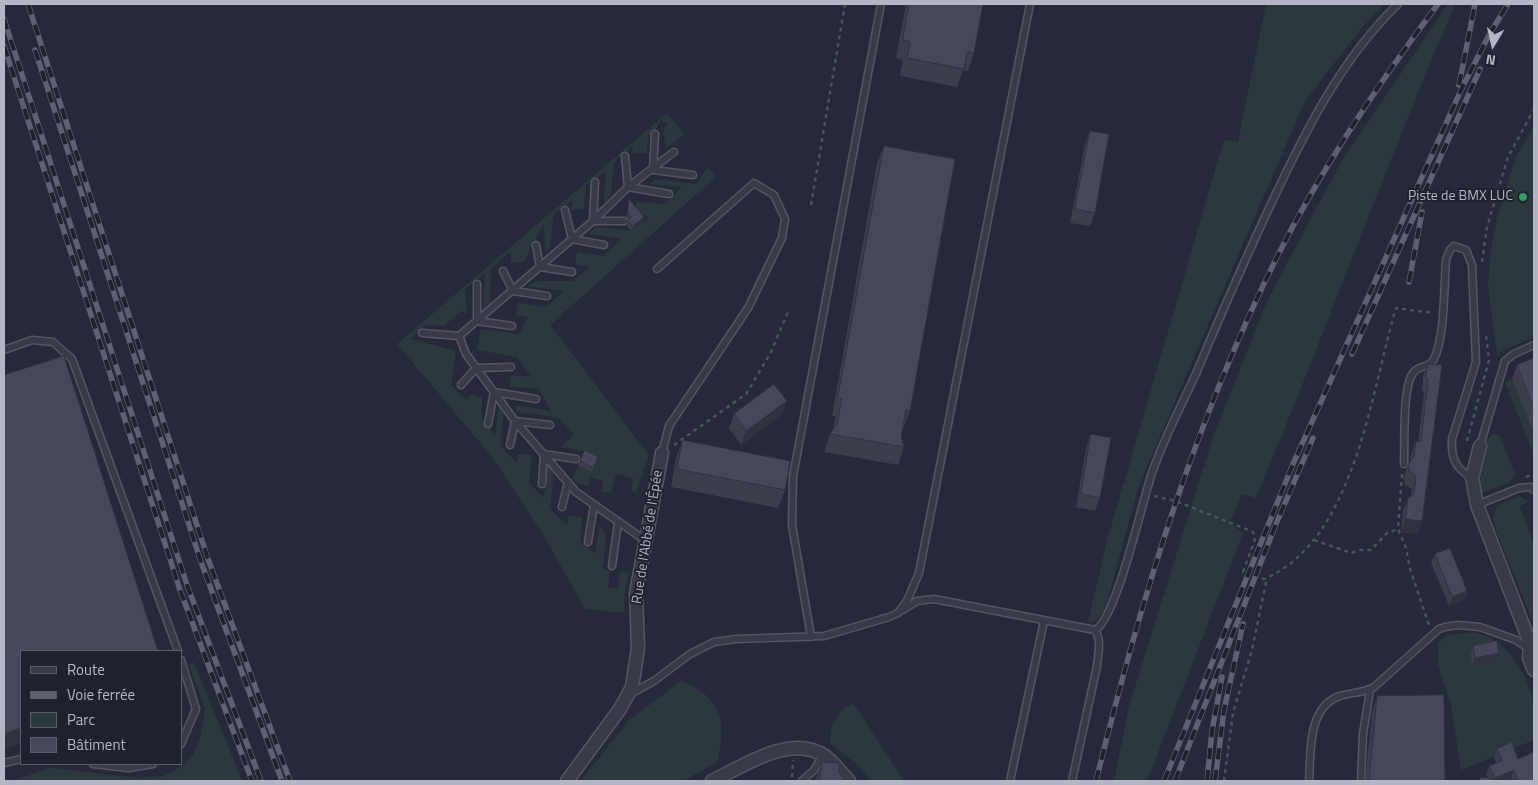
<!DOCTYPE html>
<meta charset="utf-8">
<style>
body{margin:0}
#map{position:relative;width:1538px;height:785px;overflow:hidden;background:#252939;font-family:"Titillium Web",sans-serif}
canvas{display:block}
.frame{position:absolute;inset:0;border:5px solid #b4b6c5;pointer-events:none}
.legend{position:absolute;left:20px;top:650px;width:162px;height:115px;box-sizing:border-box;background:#1e212e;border:1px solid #5a5d6a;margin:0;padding:6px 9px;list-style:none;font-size:15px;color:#b4b6c5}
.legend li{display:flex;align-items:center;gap:10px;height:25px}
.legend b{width:25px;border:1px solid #5a5d6a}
.north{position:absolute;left:1468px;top:20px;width:50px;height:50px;-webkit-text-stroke:4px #1e212e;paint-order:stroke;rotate:189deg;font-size:14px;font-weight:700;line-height:20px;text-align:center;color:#b4b6c5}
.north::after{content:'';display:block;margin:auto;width:18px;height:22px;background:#b4b6c5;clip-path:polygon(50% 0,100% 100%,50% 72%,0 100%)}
</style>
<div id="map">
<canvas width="1538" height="785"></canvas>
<div class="frame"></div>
<ul class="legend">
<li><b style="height:6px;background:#393b49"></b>Route</li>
<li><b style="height:6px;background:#5d6172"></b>Voie ferrée</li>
<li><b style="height:14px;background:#2b393e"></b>Parc</li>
<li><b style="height:14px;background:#45485a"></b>Bâtiment</li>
</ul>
<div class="north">N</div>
</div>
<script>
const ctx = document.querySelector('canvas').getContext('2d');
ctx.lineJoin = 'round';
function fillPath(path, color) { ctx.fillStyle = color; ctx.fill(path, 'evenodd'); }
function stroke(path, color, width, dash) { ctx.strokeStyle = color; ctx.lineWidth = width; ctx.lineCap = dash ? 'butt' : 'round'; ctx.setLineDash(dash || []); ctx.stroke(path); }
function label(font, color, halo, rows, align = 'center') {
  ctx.font = font + ' "Titillium Web",sans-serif'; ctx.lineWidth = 4; ctx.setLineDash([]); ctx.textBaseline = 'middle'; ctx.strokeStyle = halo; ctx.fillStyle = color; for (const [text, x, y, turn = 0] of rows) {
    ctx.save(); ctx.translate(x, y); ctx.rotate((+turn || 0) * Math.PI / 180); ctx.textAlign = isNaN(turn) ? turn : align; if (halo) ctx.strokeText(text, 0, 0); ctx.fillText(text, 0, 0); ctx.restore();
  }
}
fillPath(new Path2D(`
 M1266,4H1384L1361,29L1305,101L1139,485L1106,606L1098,620L1088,622L1108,537L1224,140L1238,142Z
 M1448,4H1455C1385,167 1325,334 1256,498L1242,494L1230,523L1243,533L1147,781H1114L1129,706L1214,434L1267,301L1341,162Z
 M667,113L684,135L666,148L663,133L667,123L660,121L655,132L648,135L647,153H633L632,146L614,162L611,194L604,203L606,171L586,185L584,209L571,210L573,200L554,214L550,248L545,252L544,223L524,262L511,263V251L491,268L490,302L483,308L485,273L465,289L467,313L461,311L444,326L425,325L411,339L456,351L451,385L467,400L471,394L482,397V419L495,435L499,404L504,411L500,445L517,463L518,454L532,455L529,483L544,498L549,464L554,471L550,509L567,525L569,516L582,517L581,543L595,554L599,525L606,534L603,568L610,571L608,588L618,589L620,571L629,572L624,597L625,613L585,609L544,536L493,458L397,344Z
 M1534,126V337L1502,351L1497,356L1488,286L1491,249L1497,217L1516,157Z
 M708,167L716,177L550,325L649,455L636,492L631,491L633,478L616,474L611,492H601L603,481L590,477L588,486L578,484L572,478L586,452L561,447L574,434L559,418L517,412L515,405L551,411L538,388L510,387L511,375L531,377L517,357L477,350L481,329L519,334L528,317L516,316L518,303L546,307L564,291L528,286L537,281H573L590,266L575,265L577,252L603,256L622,239L588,234L596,227L631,231L649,217L636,213V202L665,204L682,187L650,184L655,179L696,184Z
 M1512,379L1534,434V455L1505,382Z
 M1496,434L1500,436L1515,474L1510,482L1482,493L1476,477L1487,440L1492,435Z
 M1519,496L1529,502L1520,506L1534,545V625L1495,528L1493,519L1497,506Z
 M1473,632C1507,638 1527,673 1534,705C1536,715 1534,729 1534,740L1461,770L1451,705L1438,665V644L1445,636Z
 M194,662L242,781H12L50,768L140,778L164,776L180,767L193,755L201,734L205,709L189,665Z
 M681,681C722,697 727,722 717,762L683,781H581L628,721Z
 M854,704L904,781H870L859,766L830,743C830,726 836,709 854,704Z`), '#2b393e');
const lane = new Path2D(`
 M655,134L653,170L693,175
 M625,156L628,187L669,194
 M595,182L593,221H624
 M565,210L572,239L604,245
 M536,245L540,267L572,272
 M657,269L754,183L774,195L785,219L782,238L748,308L669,426L662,453
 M503,271L513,291L547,296
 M477,284V321L512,326
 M422,333L459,336
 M4,350L32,340L53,342L72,359L178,651
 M461,385L476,368L511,367
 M488,424L494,392L536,399
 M510,445L515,421L550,425
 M1480,446L1505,361L1514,354L1534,345
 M1404,464C1405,444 1402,388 1413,373C1418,365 1430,368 1434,359C1445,338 1444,284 1446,259L1450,250L1454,246L1466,250L1472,265L1476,362L1452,439C1451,458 1455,468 1472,478
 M542,484L544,454L576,459
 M1477,505L1519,488L1530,487L1534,490
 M562,507L568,482
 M646,541L576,492L515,421L466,354L459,336L593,221L628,187L674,152
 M588,542L594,505
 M612,566L618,522
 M903,610L917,601L934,599L1095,630C1102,641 1098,654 1097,666L1072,781
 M1095,630C1116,620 1142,503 1151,476C1164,436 1185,400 1201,362C1223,309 1246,258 1270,206C1304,134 1340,60 1398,4
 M811,637L792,525L793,476L881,4
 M181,660L196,709L181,744
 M632,693L654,681L690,654L714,642L736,639L824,636L889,617L898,613L907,601L919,573L1030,4
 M4,763L21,759
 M93,764L128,768L153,764
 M802,781L814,770L823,755
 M1010,781L1044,621
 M1309,781C1311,755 1307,710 1337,697C1349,692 1362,694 1374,687L1439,629L1445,627L1458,625L1480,627L1516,640L1529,649
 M1361,781L1363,734L1370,690`);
const street = new Path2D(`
 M1480,446L1472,478L1477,505L1530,643L1529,658L1534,670
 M567,781L620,709L632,687L638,648L636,593L662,453
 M712,781C744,766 790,733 825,756C834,763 842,773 849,781`);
stroke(lane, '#545664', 9);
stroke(street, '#545664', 15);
stroke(new Path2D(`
 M811,205L845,4
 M1482,262L1487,227L1508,157L1534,109
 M1467,441L1489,360L1486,335
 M674,445L746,394L770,354L788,312
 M1402,474L1398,529L1406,548L1410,569L1429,625
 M1526,477L1534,474
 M1154,496L1176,501L1253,532L1255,539L1243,572L1264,579C1355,541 1371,391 1396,308L1433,313
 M1314,540L1351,553L1360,550H1371L1387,533L1398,529
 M792,777L793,760
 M1224,781L1233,713L1252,650L1267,578`), '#49545b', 2.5, [4, 4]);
stroke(lane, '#393b49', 6);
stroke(street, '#393b49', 12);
const rail = new Path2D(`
 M28,4L208,559L290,781
 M4,19L187,585L261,781
 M4,46L180,590L252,781
 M35,50L201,562L282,781
 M1459,85L1475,4
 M1409,282L1422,212
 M1352,354L1480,69
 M1096,781C1140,602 1194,423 1277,257C1322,167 1378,84 1438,4
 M1164,781L1293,464L1462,88L1489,35L1508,4
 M1175,781L1276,524L1313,438
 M1207,781L1212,731L1222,677
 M1215,781L1224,710L1243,624`);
stroke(rail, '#5d6172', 5.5);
stroke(rail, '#1e212e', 4, [11]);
fillPath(new Path2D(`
 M906,4H983L974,53L968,71L963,70L957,87L900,76L903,60L896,58Z
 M1090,131L1095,213L1090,226L1070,223L1085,144Z
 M884,146L910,411L903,429L902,428L901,436L904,447L898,465L824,452L830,434L833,431L835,416H832L877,163Z
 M629,199L644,217L642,222L631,231L626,225L628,220L627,217L628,204Z
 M1534,358V434L1512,379L1517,365Z
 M1428,364L1442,365L1422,521L1418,534L1401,532L1403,510L1408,498L1411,496L1412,489L1405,485L1403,478L1408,465L1410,461L1411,454L1416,441L1418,442L1424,392L1422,390L1423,376Z
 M734,414H782L741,445L729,428Z
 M1091,434L1100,498L1095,511L1076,507L1086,448Z
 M683,440L785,490L778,508L671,487L676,458Z
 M598,457L592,472L578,465L580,461Z
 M1435,554L1467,591L1464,600L1449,606L1431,563Z
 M1473,646L1496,661L1472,666L1470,654Z
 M1377,696L1445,781H1365L1372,712Z
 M1497,749L1518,759L1534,781H1512L1511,779L1506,781H1478L1480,777L1488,778L1486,774L1489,766L1496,763L1494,757Z
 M822,762L846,781H815Z`), '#3b3e4d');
fillPath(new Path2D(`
 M644,217L642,222L631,231L633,226Z
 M787,401L782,414L741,445L746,431Z
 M1405,519L1422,521L1418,534L1401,532Z
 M1467,591L1464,600L1449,606L1452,597Z
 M1499,653L1496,661L1472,666L1475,658Z
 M21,728V744L4,750V734Z
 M1514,770L1511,779L1506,781H1494L1495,778Z`), '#30323f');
const building = new Path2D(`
 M909,4H983L974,53L967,52L964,69L907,58L910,42L903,40Z
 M1090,131L1109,134L1095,213L1075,209Z
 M884,146L955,159L910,411L906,410L901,436L904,447L830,434L837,424L842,399L838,398Z
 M629,199L644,217L633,226L628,221L631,217L628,212Z
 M64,356L158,651H21V728L4,734V375Z
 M1534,358V409L1517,365Z
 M1428,364L1442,365L1422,521L1405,519L1408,498L1414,494L1416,476L1410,472L1408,465L1414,456L1416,441L1421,442L1428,379L1426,377Z
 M774,384L787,401L746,431L734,414Z
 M1091,434L1111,438L1100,498L1081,494Z
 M683,440L790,461L785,490L677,469Z
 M585,450L598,457L593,468L580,461Z
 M1450,548L1467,591L1452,597L1435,554Z
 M1497,641L1499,653L1475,658L1473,646Z
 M1444,695L1445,781H1370V768L1377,696Z
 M1512,742L1518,759L1534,752V781H1518L1514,770L1495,778L1489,766L1502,761L1497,749Z
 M822,762L840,763L839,773L846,781H820Z
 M1480,777L1494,779V781H1480Z`);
fillPath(building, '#45485a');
stroke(building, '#30323f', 1);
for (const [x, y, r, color] of [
 [1523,197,5,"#2e9e5b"]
]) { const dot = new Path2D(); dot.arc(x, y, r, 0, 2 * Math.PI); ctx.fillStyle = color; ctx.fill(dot); stroke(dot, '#1e212e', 2); }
label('14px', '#b4b6c5', '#1e212e', [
 ["Piste de BMX LUC",1513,197]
], 'right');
label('14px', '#b4b6c5', '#1e212e', [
 ["Rue de l'Abbé de l'Épée",648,537,-81]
]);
</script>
